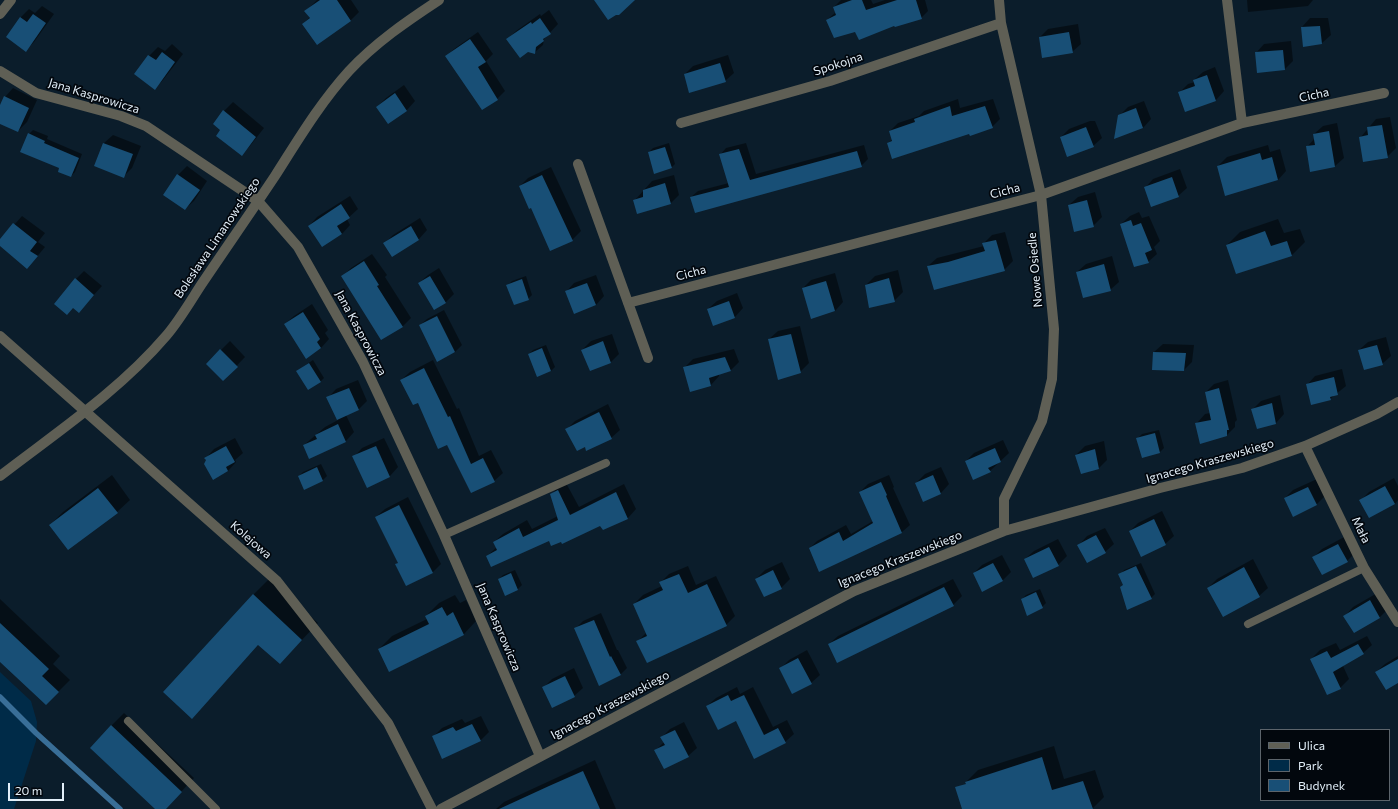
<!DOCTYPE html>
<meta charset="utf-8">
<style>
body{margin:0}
#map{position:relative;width:1398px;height:809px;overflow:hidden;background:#0b1d2b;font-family:Commissioner,sans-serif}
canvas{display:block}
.legend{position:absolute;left:1260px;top:729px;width:130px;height:72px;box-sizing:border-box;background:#02070d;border:1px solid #5c646b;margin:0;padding:5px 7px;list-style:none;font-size:12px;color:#e3eff9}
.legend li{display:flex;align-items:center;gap:8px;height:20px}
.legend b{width:20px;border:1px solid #5c646b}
.scale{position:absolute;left:8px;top:783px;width:56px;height:18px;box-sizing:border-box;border:2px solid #e3eff9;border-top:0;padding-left:5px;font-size:12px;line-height:14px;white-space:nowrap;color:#e3eff9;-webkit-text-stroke:3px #02070d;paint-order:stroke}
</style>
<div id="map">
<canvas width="1398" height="809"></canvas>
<ul class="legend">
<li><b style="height:5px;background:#5f5f55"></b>Ulica</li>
<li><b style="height:11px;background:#002b48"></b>Park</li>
<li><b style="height:11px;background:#184f76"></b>Budynek</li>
</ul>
<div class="scale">20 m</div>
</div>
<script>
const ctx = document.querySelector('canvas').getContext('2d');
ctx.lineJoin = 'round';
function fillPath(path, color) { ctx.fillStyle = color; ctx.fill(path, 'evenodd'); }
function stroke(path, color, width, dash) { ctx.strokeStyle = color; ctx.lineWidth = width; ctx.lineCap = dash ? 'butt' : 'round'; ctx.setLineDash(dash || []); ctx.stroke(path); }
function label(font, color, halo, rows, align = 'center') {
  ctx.font = font + ' Commissioner,sans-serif'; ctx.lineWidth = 3.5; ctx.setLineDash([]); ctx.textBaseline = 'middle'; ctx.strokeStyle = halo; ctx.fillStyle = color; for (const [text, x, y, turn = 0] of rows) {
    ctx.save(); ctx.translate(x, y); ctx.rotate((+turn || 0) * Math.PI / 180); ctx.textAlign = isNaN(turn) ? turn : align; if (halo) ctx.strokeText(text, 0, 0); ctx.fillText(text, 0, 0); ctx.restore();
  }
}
fillPath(new Path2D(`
 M0,672L31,701L37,722L36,741L14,809H0Z`), '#002b48');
fillPath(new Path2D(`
 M317,0H351L359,12L350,21L303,24L310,17L306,11Z
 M841,0H871L873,4L885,0H925L928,11L921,18L895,24L856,31L827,20L836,12L834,7Z
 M1247,0H1313L1308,6L1248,12Z
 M42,6L54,14L34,42L26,50L20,18L29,9L35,13Z
 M549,10L558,24L544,39L543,45L534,53L508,39L516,31L540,14L541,16Z
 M1310,18H1328L1331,35L1322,43L1304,46L1302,27Z
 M1078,24L1081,44L1072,52L1040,37L1048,29Z
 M478,32L493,54L486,61L505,91L497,99L482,109L447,56L454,49Z
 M1291,41L1293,61L1285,69L1256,53L1264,44Z
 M172,44L183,54L163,80L155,89L136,74L149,56L158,47L165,51Z
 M728,55L734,73L725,81L685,74L693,66Z
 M1215,67L1224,91L1216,100L1186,111L1179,93L1188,84L1195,82L1194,80L1203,72Z
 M404,85L415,101L407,110L388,123L377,107L386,98Z
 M13,88L37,100L27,122L18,131L0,122V107L5,97Z
 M958,99L960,108L993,99L1000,119L992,127L970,133L888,143L893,139L890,131L898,123L919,116L924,111Z
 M1144,101L1151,119L1143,128L1119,116L1128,107Z
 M233,102L264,128L250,146L242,154L221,129L214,124L224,111Z
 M1390,117L1396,148L1387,157L1360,138L1376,119Z
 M1090,121H1095L1102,138L1093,146L1061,137L1069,129Z
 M1337,123L1344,158L1335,166L1311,171L1307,147L1315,138L1314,134L1323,126Z
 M33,130L48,136L47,139L82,154L75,172L71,176L61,167L29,134Z
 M113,135L141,146L132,168L124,176L95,165L104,143Z
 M669,143L675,164L671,168L649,152L653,148Z
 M746,143L756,174L864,145L868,159L861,166L691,197L698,191L729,183L720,155L726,148Z
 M1268,145L1270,152L1280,149L1286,171L1278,180L1218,166L1227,157Z
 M187,166L207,181L194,201L185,209L178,175Z
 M551,167L581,231L572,240L531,207L520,186L528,178Z
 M1180,169L1187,188L1178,196L1145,188L1153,179Z
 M674,175L679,195L671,203L638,213L635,200L644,190L652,181Z
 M1095,192L1102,217L1093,226L1069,205L1078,197Z
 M350,196L358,209L347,219L350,225L342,234L322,246L309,226L317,217Z
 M1139,212L1142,218L1149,216L1160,241L1154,247L1157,254L1148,262L1121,224L1130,216Z
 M22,216L45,233L38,242L45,247L35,259L0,245V241Z
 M420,218L427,230L419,239L392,255L385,243L393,235Z
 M1278,219L1284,233L1300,229L1305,242L1292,255L1236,272L1227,245L1240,232Z
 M1005,232L1013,261L1004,270L928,266L937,258L984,246V243L992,235Z
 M372,254L387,275L385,277L411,318L402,327L342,277L351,268Z
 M1112,256L1119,282L1110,290L1077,272L1086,264Z
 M439,268L454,294L446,302L435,309L419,283L428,275Z
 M898,270L903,292L894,301L866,285L875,276Z
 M84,271L102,286L79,311L76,279Z
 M835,273L843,302L835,311L803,288L811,280Z
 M596,275L604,296L596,305L566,292L574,283Z
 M526,276L532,295L528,299L508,285L512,281Z
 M737,293L743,308L735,317L714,325L708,309L717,301Z
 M312,304L328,330L325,333L329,339L321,348L285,324L294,316Z
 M444,310L462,345L455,352L437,360L420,325L427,319Z
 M800,326L809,363L800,372L769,339L778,331Z
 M612,334L619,354L611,362L590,370L582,350L591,341Z
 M1386,337L1391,356L1382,364L1359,350L1368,342Z
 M230,341L245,357L223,380L207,364Z
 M1163,344L1194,345L1192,362L1184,370L1154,352Z
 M546,345L555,367L551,371L529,354L533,350Z
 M734,349L739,362L730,371L719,374V376L711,385L691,391L684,368L693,359Z
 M313,360L324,378L320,382L297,371Z
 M433,360L457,409L459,408L479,456L491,450L503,473L494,481L471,492L447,444L418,401L401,380L410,372Z
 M1342,369L1346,386L1330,399L1307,385L1315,376Z
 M358,380L367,401L359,409L346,415L354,432L346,441L309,457L304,445L325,427L338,420L328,398L336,389Z
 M1228,380L1237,420L1235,422V427L1227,435L1197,423L1205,414L1210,413L1206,392L1214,384Z
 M1280,395L1284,414L1276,423L1252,410L1261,401Z
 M608,404L620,430L611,438L586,446L567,429L575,421Z
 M1159,430L1164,448L1160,452L1138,438L1142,434Z
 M235,438L243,453L235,460L236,462L228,471L208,460L206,458L214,449Z
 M384,438L398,467L390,476L368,487L354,457L362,448Z
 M1003,440L1009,453L990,471L966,461L974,453Z
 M1104,441L1107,460L1099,468L1076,455L1085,446Z
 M321,464L327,476L323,480L299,476L303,472Z
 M941,467L949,484L941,493L924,501L916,483L925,474Z
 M112,475L130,500L117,512L50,525L63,512Z
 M889,475L894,487L893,488L910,525L902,532L820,570L810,548L817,541L846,525L851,534L873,521L860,492L868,484Z
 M1394,478L1398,486V500L1395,504L1360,501L1369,492Z
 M1317,479L1325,496L1317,504L1293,515L1285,498L1293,490Z
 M566,483L579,507L624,484L636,509L628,518L603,529L601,525L561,540H549L487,556L497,547L494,542L503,534L527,520L532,529L558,516L552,494L560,485Z
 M408,497L441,564L433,572L407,585L396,564L399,562L376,517L385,509Z
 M1162,511L1174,536L1165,544L1130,531L1138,523Z
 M1105,528L1114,544L1105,552L1079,545L1087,536Z
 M1346,536L1356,552L1347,561L1313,558L1322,549Z
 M1058,539L1067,556L1058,565L1025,559L1034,551Z
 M1002,555L1011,572L1002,581L974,573L982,565Z
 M1253,559L1268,588L1259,596L1208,588L1217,579Z
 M782,562L790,579L781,588L756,579L765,570Z
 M1141,563L1155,594L1151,598L1124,585L1120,575L1124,570Z
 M688,566L696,585L716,576L735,616L726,625L647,662L638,641L646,633L634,604L643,595L662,586L661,582L669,574Z
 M515,570L522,585L518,589L505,595L499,579L503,575Z
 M270,578L318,623L280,663L259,644L192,718L253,595Z
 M953,579L962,596L953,605L829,644L838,636Z
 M1040,589L1046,603L1042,607L1022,599L1026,595Z
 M1379,592L1388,609L1380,617L1345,616L1353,607Z
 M455,595L460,603L466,600L476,621L464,634L390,671L379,649L392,636L427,619L426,616L439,603Z
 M0,599L60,656L53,664L70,680L46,704L0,661Z
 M601,613L617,650H618L627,668L620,675L576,628L583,621Z
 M1367,636L1372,645L1363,653L1343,666L1349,679L1340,688L1311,659L1320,650L1336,643L1340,650Z
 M807,650L820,675L811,683L780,669L789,660Z
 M1398,656V682L1376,672L1385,664Z
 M574,668L583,688L574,696L543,688L552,679Z
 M737,687L740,694L753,687L773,727L787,720L794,734L785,742L755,757L736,719L707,706L716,698Z
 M124,713L194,778L165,809H157L111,726Z
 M481,716L489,732L481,740L443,758L433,737L442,728L462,719L465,723Z
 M684,722L697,748L688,756L656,750L664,742L662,737L670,729Z
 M1054,746L1064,779L1095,770L1104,797L1092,809H989L966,782L978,770Z
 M595,760L616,809H496L504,802Z`), '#0007');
stroke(new Path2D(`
 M0,697L36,733L120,809`), '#396e97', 5.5);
fillPath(new Path2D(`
 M320,0H337L351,21L317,45L302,24L310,18L304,11Z
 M594,0H635L619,15H616L608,20Z
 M852,0H862L866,10L897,0H916L922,19L895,27L894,26L859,40L855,32L834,38L826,20L836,15L833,7Z
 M33,14L46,23L26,52L6,37L20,17L27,22Z
 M540,18L551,34L543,39L544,41L536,47L535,54L528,52L520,58L506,39L531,22L532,24Z
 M1320,26L1322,44L1303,47L1301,27Z
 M1069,32L1073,53L1042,58L1039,37Z
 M470,39L486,62L478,67L498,100L482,110L445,56Z
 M1283,50L1285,70L1257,73L1255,52Z
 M162,52L175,62L155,90L134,74L148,55L156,60Z
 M720,63L726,82L689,93L684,74Z
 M1207,75L1216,101L1185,112L1178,92L1195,86L1193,80Z
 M395,93L407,111L388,124L376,107Z
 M4,96L29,108L18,132L0,124V105Z
 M950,106L952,116L985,106L993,128L970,136L969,134L892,159L887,143L892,141L889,131L915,122L914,119Z
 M1136,108L1143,128L1114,139L1118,115Z
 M223,110L256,137L242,156L216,136L220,130L213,124Z
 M1382,125L1388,158L1363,162L1359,137L1368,135L1367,127Z
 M1086,127L1094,147L1067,157L1060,137Z
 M1329,131L1335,167L1310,172L1306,146L1315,145L1313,134Z
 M28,133L45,141L44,143L79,158L71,177L58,172L59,168L20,152Z
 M103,143L133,154L124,178L94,166Z
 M665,147L672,168L654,174L648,152Z
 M739,149L750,180L857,151L862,167L695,213L690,197L729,187L719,154Z
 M1260,153L1262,160L1272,157L1278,180L1225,196L1217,166Z
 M177,174L200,190L185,210L163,195Z
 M542,175L573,241L550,251L531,208L529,209L519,186Z
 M1172,177L1179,197L1151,207L1144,187Z
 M665,183L671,204L637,214L633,200L643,197V190Z
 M1087,200L1094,227L1074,232L1068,205Z
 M341,204L350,218L337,226L342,234L322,247L308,226Z
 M1131,220L1133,226L1141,223L1152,250L1145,253L1149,263L1134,267L1120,224Z
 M13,223L37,242L30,251L38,256L27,269L0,246V239Z
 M411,226L419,240L392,257L383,243Z
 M1265,231L1271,246L1287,241L1292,256L1236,274L1226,245Z
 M996,240L1005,271L934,290L927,266L948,262L985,251L982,243Z
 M364,261L379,285L377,286L403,327L381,340L341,276Z
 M1104,264L1111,291L1083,298L1076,272Z
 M430,276L446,303L434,310L418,283Z
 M75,278L94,295L79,313L73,308L67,315L54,304Z
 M889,278L895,302L869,308L865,285Z
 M522,279L529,300L514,305L506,285Z
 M826,281L835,311L811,319L802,288Z
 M587,283L596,305L574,314L565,291Z
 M729,301L735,318L713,326L707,309Z
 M303,312L320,339L317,342L321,348L306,359L284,324Z
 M437,316L455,352L437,362L419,325Z
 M791,334L801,373L778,380L768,339Z
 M603,341L611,363L590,371L581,350Z
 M1377,345L1383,365L1364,370L1358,350Z
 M542,348L551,371L537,377L528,354Z
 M220,349L238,367L223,381L206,364Z
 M1153,352L1186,353L1184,371L1152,370Z
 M725,357L731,371L709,378L711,386L690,392L683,367Z
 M309,363L321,382L308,390L296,371Z
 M424,368L448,417L450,416L471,464L483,458L495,482L471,493L447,445L438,449L418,403L413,405L400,380Z
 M1334,377L1338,395L1330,397L1331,400L1311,405L1306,384Z
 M349,388L359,410L337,420L326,397Z
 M1219,388L1229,430H1227V436L1200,444L1195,423L1211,420L1205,392Z
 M1272,403L1276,424L1257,429L1251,409Z
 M599,412L612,439L586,451L585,447L577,451L565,429Z
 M338,424L346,442L309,459L303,445L317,439L315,435Z
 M1155,433L1160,453L1142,458L1136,438Z
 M226,446L235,462L226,467L228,471L213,480L204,464L206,460L204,458Z
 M376,446L390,477L367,488L352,456Z
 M995,448L1001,462L988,468L991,472L973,480L965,461Z
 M1095,449L1099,469L1081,474L1075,455Z
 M317,467L323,481L304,490L298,476Z
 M933,475L941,494L923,502L915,483Z
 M881,482L887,495L886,496L902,533L819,572L809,548L839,532L843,541L873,523L859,492Z
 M1385,486L1395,504L1369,518L1359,500Z
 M1308,487L1317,505L1293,517L1284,498Z
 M98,488L118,513L68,550L49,525Z
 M558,490L570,515L616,492L628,519L603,530L600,526L562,544L561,542L551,546L549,541L491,567L486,556L497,550L493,542L519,528L523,537L558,520L550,494Z
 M399,505L433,573L406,586L395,564L398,563L375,517Z
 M1154,519L1166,545L1141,557L1129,531Z
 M1096,535L1106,553L1087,563L1077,545Z
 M1338,544L1348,562L1322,575L1312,557Z
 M1049,547L1059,566L1033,578L1024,559Z
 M993,563L1003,581L982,592L973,573Z
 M1136,566L1152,599L1127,610L1120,587L1123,585L1118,574Z
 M1244,567L1260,597L1223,617L1207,588Z
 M773,570L782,589L764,597L755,579Z
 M511,573L518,590L505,596L498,579Z
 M679,574L688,593L707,584L727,626L647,663L636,641L647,636L633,604L663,590L659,582Z
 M944,587L954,606L837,663L828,644Z
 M1036,592L1043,608L1027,616L1021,599Z
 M253,594L302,640L280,664L258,645L192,719L163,692Z
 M1370,600L1380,618L1354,633L1343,616Z
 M442,607L447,616L453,612L464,635L389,672L378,649L429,624L425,616Z
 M594,620L610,657L611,656L621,675L599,686L574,628Z
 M0,623L49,669L42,676L59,692L46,705L0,662Z
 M1358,644L1364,654L1333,672L1341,689L1327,695L1310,659L1327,651L1331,658Z
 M798,658L812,684L792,694L779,668Z
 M1398,659V683L1386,690L1375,672Z
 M565,676L575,697L552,708L542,687Z
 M728,695L731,701L744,695L764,735L778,728L786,743L754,759L736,721L718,730L706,706Z
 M472,724L481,741L442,759L432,736L453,727L456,731Z
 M111,725L182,792L166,809H155L90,748Z
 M675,730L689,757L664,769L654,750L665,745L660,737Z
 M1042,757L1052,790L1083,781L1093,809H962L955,787L966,784L965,782Z
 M583,771L600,809H499L549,786Z`), '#184f76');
stroke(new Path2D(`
 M444,535L606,463
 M1248,624L1364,568
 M128,721L216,809`), '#5f5f55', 8);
stroke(new Path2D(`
 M999,0L1001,23L1041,195L1054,329L1052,379L1042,421L1004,499V531
 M1227,0L1242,123
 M0,14L11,0
 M0,71L36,93L121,116L146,126L258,201L298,247L363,362L444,535L540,756
 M681,123L830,81L1001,23
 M578,164L648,358
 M628,303L1041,195L1242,123L1384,93
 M0,336L277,581L388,723L432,809
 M1305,446L1364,568L1398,622
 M441,809L854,591L1004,531L1160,488L1242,468L1305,446L1377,414L1398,402`), '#5f5f55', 10);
stroke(new Path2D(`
 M0,476C57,432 119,391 166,336C179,321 190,302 201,285C226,248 251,212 275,176C298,140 320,103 349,71C375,43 407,21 439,0`), '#5f5f55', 10);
label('12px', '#e3eff9', '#02070d', [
 ["Spokojna",838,64,-18],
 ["Cicha",1314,95,-12],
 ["Jana Kasprowicza",94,96,17],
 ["Cicha",1005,191,-15],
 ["Bolesława Limanowskiego",217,238,-56],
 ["Nowe Osiedle",1035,270,-95],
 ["Cicha",691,273,-15],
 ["Jana Kasprowicza",361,333,62],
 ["Ignacego Kraszewskiego",1210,461,-16],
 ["Mała",1361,530,64],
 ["Kolejowa",251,540,41],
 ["Ignacego Kraszewskiego",900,559,-22],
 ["Jana Kasprowicza",499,627,67],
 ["Ignacego Kraszewskiego",610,705,-28]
]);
</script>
